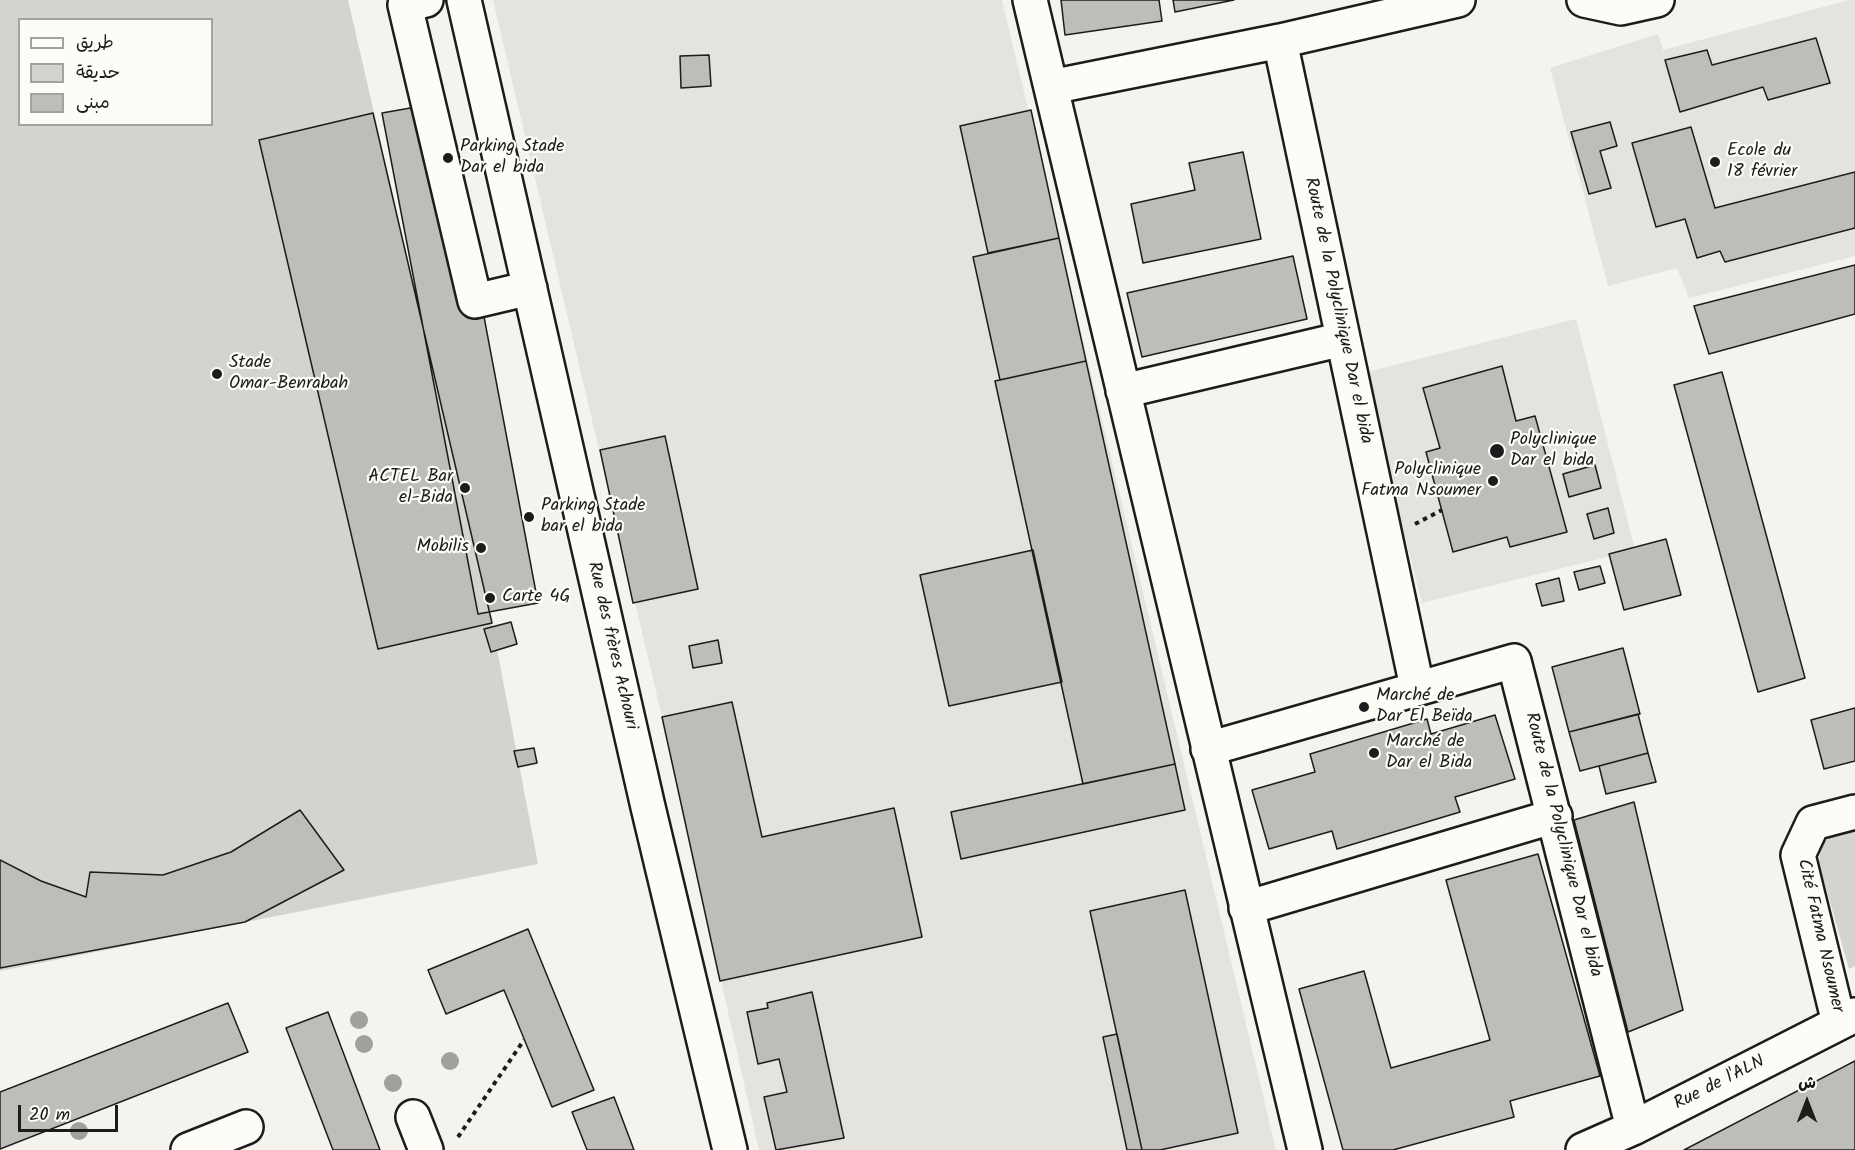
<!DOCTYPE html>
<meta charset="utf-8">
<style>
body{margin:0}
#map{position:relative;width:1855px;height:1150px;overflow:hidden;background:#f4f3ee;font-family:Kalam,"Playpen Sans Arabic",sans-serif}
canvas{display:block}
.legend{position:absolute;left:18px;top:18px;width:195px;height:108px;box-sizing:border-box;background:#fdfcf7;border:2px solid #a3a29f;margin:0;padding:8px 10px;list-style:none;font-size:18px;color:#1c1c1c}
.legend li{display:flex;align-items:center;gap:12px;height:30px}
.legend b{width:30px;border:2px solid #a3a29f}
.north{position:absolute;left:1777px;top:1072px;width:60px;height:60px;-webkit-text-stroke:4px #fdfcf7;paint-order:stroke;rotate:0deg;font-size:16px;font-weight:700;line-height:24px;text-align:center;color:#1c1c1c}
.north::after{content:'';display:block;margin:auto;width:21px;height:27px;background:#1c1c1c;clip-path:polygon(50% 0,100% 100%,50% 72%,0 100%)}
.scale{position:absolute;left:18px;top:1105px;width:100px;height:27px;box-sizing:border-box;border:3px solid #1c1c1c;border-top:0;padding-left:8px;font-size:18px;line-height:21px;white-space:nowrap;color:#1c1c1c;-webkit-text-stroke:4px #fdfcf7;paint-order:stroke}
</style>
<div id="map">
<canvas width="1855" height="1150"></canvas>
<ul class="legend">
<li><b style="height:8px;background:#fdfcf7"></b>طريق</li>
<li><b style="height:16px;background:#d4d3cf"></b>حديقة</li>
<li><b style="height:16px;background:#bebdba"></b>مبنى</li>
</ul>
<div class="north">ش</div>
<div class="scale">20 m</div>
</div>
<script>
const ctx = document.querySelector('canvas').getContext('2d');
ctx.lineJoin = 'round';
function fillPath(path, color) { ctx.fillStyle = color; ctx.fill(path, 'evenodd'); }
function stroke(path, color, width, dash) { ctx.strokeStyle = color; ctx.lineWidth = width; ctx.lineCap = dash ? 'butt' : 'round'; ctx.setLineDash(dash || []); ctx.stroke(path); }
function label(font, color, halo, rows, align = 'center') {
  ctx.font = font + ' Kalam,sans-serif'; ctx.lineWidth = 4.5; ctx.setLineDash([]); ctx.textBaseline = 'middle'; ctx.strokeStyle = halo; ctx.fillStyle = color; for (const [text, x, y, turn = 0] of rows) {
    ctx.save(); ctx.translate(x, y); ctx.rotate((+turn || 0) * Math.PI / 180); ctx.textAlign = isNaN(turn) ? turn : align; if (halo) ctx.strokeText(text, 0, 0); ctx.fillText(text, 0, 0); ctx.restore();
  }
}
fillPath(new Path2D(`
 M493,0H1002L1276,1150H759L662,717Z
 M1849,0H1855V256L1689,298L1677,268L1608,286L1550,68L1658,34L1663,50Z
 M1576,319L1635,550L1422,603L1363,373Z`), '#e4e3de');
fillPath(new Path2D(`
 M0,0H348L492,623L538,864L0,971ZM20,20H212V124H20Z
 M1855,827V966L1849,969L1819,863L1820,846L1833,833Z`), '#d4d3cf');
const building = new Path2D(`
 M1061,0H1159L1162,21L1065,35Z
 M1173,0H1234L1175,12Z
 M1816,38L1830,83L1768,100L1763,87L1680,112L1665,60L1707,50L1712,65Z
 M709,55L711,86L681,88L680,56Z
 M416,107L455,163L538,603L478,614L382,113Z
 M1031,110L1059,238L988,253L960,126Z
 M373,113L492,623L378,649L259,140Z
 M1610,122L1617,146L1600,151L1611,188L1589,194L1571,132Z
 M1691,127L1715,208L1855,172V228L1725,262L1720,251L1697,258L1685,219L1656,227L1632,143Z
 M1243,152L1261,239L1143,263L1131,204L1195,190L1189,163Z
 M1059,238L1086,361L1000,380L973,257Z
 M1293,256L1307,319L1142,357L1127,293Z
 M1855,265V314L1709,354L1694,306Z
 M1086,361L1175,764L1083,784L995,381Z
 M1502,366L1516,421L1535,416L1567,532L1510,547L1507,537L1453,552L1426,452L1440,448L1423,388Z
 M1722,372L1805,678L1758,692L1674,385Z
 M665,436L698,589L633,603L600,450Z
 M1595,465L1601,488L1569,497L1563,474Z
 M1608,508L1614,533L1594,539L1587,514Z
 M1666,539L1681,595L1624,610L1609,554Z
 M1033,550L1062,682L949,706L920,575Z
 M1600,566L1605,583L1579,590L1574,572Z
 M1559,578L1564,601L1542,606L1536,584Z
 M511,622L517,644L491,652L484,629Z
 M718,640L722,663L693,668L689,646Z
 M1623,648L1640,714L1569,732L1552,667Z
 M732,702L762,837L894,808L922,937L720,981L662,717Z
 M1855,708V761L1824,769L1811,720Z
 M1638,714L1648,753L1580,771L1569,732Z
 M1495,715L1515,779L1455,797L1460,812L1337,849L1332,831L1269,849L1252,790L1315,772L1310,754L1427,719L1431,734Z
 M534,748L537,763L518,767L514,751Z
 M1648,753L1656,782L1606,794L1599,766Z
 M1175,764L1185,810L961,859L951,812Z
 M1634,802L1683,1010L1628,1032L1574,820Z
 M300,810L344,870L245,922L0,968V860L41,881L86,897L90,872L163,875L231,852Z
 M1538,854L1600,1076L1510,1101L1514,1117L1393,1150H1343L1299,989L1364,971L1391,1068L1490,1040L1446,880Z
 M1185,890L1238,1133L1160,1150H1142L1090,911Z
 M528,929L594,1090L552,1107L504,990L446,1014L428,970Z
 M812,992L844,1138L776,1150L764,1097L787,1092L779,1059L758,1064L747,1012L768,1008L767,1003Z
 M228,1003L248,1052L0,1149V1092Z
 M328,1012L380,1150H333L286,1028Z
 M1117,1034L1142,1150H1127L1103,1037Z
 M1855,1061V1150H1684Z
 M614,1097L634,1150H587L572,1112Z`);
fillPath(building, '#bebdba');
stroke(building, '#1c1c1c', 1.5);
const minor = new Path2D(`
 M426,0L405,5L475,301L530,288
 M464,0L648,807L730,1150
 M1030,0L1305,1150
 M1584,0L1621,8L1657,0
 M1280,41L1417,687
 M1051,87L1280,41L1458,0
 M1123,391L1343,339
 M1208,749L1514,661L1633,1128
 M1246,908L1555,816
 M1839,1023L1798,855L1813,823L1855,812
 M413,1117L426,1150
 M188,1150L246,1127
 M1583,1150L1633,1128L1855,1015`);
stroke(minor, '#1c1c1c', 38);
stroke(new Path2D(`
 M1415,524L1442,510
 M458,1137L524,1040`), '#1c1c1c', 4, [4.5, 4.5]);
stroke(minor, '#fdfcf7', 33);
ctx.fillStyle = '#a0a09d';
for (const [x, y] of [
 [359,1020],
 [364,1044],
 [450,1061],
 [393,1083],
 [79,1131]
]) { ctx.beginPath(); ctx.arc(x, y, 9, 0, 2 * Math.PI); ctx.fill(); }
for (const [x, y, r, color] of [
 [448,158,6,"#1c1c1c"],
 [1715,162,6,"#1c1c1c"],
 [217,374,6,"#1c1c1c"],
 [1497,451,8,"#1c1c1c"],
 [1493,481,6,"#1c1c1c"],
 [465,488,6,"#1c1c1c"],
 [529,517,6,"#1c1c1c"],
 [481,548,6,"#1c1c1c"],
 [490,598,6,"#1c1c1c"],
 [1364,707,6,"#1c1c1c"],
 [1374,753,6,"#1c1c1c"]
]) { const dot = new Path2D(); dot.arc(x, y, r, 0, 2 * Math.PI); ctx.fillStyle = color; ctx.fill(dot); stroke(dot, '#fdfcf7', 2); }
label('18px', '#1c1c1c', '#fdfcf7', [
 ["Parking Stade",460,148],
 ["Dar el bida",460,169],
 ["Ecole du",1727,152],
 ["18 février",1727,173],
 ["Stade",229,364],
 ["Omar-Benrabah",229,385],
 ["Polyclinique",1510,441],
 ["Dar el bida",1510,462],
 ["Polyclinique",1481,471,"right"],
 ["Fatma Nsoumer",1481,492,"right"],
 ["ACTEL Bar",453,478,"right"],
 ["el-Bida",453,499,"right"],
 ["Parking Stade",541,507],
 ["bar el bida",541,528],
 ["Mobilis",469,548,"right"],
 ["Carte 4G",502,598],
 ["Marché de",1376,697],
 ["Dar El Beïda",1376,718],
 ["Marché de",1386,743],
 ["Dar el Bida",1386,764]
], 'left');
label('18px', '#1c1c1c', '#fdfcf7', [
 ["Route de la Polyclinique Dar el bida",1337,311,78],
 ["Rue des frères Achouri",611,646,77],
 ["Route de la Polyclinique Dar el bida",1562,845,76],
 ["Cité Fatma Nsoumer",1819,936,77],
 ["Rue de l'ALN",1720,1084,-27]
]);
</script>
